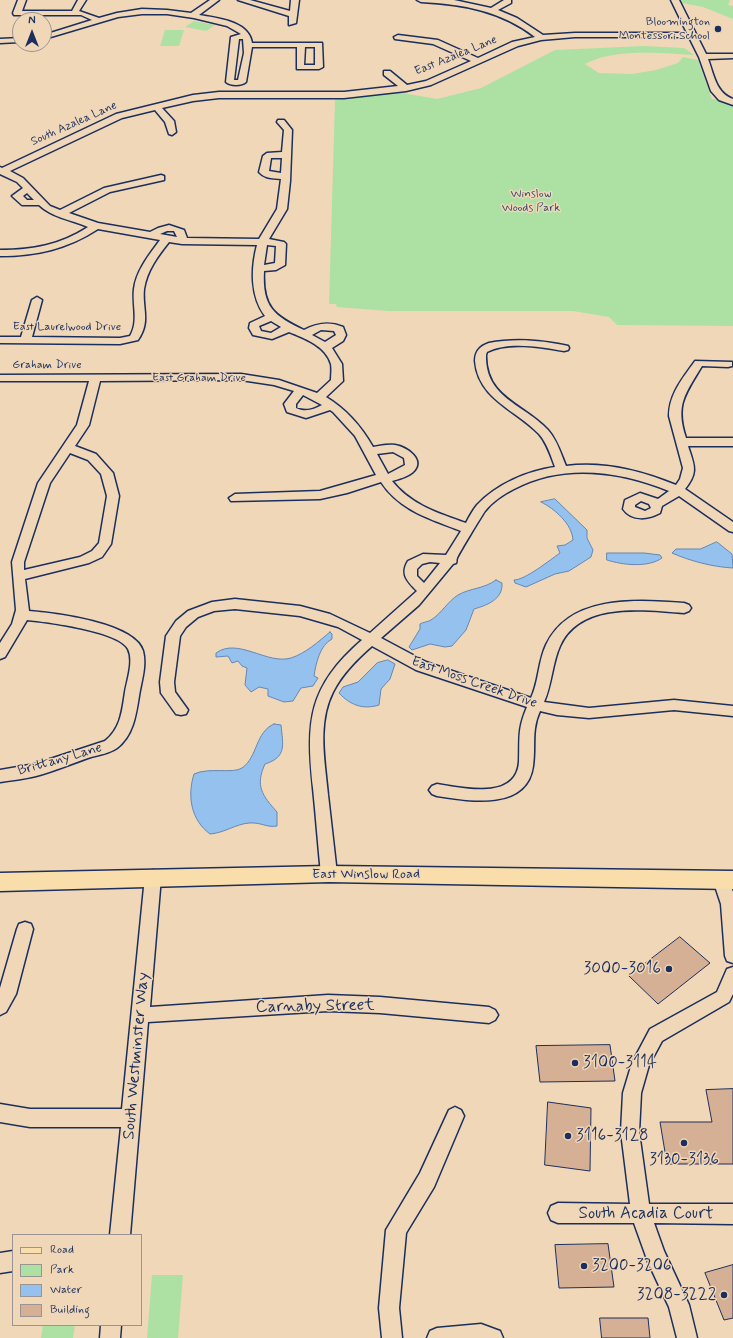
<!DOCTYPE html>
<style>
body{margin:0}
#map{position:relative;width:733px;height:1338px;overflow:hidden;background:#f0d7b8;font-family:Mynerve,sans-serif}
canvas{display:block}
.legend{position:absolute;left:12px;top:1234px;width:130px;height:92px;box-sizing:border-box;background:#f0d7b8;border:1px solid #9b9494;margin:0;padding:5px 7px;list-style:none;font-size:12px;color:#1b2f5e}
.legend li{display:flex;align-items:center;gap:8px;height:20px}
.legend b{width:20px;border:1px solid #9b9494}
.north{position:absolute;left:12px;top:12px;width:40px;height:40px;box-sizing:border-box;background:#f0d7b8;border:1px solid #9b9494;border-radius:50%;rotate:0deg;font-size:11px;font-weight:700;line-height:16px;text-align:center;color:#1b2f5e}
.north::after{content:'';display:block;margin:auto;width:14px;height:18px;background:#1b2f5e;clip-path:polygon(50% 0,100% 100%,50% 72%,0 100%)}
</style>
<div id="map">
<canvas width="733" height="1338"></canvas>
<ul class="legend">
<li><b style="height:5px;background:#f9deab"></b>Road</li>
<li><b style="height:11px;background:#ade1a3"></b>Park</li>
<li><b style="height:11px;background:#94c1ee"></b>Water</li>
<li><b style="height:11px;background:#d6b095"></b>Building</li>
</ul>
<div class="north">N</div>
</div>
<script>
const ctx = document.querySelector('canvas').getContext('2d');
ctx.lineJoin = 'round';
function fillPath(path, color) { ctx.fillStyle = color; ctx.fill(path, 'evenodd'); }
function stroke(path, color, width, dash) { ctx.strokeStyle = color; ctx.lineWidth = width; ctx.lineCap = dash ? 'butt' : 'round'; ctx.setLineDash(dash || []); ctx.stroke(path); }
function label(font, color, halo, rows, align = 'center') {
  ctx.font = font + ' Mynerve,sans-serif'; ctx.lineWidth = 3; ctx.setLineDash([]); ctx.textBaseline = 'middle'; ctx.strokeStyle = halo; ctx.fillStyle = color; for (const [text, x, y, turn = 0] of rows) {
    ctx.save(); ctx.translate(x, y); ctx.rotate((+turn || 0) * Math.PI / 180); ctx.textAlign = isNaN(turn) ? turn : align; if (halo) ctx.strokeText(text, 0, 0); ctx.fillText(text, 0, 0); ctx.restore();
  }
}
fillPath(new Path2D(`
 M681,0H730L728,5L733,6V19L703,7L682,3Z
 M194,21L215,25L206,31L185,27Z
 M165,30H184L179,46H160Z
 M643,46L684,48L694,55C662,53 614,48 585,64L599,73L632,74L656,70L678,63L683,57L698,60L712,99H733V326L617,325L609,317L573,311H388L337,307L336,304H329L335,100L397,92L437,99L481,88L555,50Z
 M152,1275H183L178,1338H147Z
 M43,1325H75L73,1338H41Z`), '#ade1a3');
const water = new Path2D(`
 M555,499L587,530V538L593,550L591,557L569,571L555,574L526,587L515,583L514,580C525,580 550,560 560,553L557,546L565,545L573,540C572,524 555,509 541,502Z
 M717,542L732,554L733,568C713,567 690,561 672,553L676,549H700Z
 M607,553H644L660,555L662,558C648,568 622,565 607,560Z
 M496,580L502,583C503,599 488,605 474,609L466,630L452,646L445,647L430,644L412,650L409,647L420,629V624C423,622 428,622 431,620C442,613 448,601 458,595C470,588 484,589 496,580Z
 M330,632L332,634V639C320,645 316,663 314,676L318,678L313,686L301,688L293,701L284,702L268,696V689L259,687L251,692L245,685L247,668L242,666L238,661L232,663L228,656L216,657V653C238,637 267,665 291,658C306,653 318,642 330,632Z
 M388,660L395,664L390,679L381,689L379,705C363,710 350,705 339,693L343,687L358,682L377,663Z
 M274,724L281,725C283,745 287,757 265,764C255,786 262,795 277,812V826C267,828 261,822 249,823C236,824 224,833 210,834C191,820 187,796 194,774C209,767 233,774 242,768C258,757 255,732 274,724Z`);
fillPath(water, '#94c1ee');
stroke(water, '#6487b4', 1);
const building = new Path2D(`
 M680,937L710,963L658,1004L629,976Z
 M610,1045L615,1081L540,1082L536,1046Z
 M733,1089V1164H667L660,1122H712L706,1090Z
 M548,1102L591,1108L590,1171L545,1165Z
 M608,1244L614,1287L559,1288L555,1245Z
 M733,1265V1318L724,1320L705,1273Z
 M600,1318H648L650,1338H602Z`);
fillPath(building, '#d6b095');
stroke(building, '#1b2f5e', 1);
const minor = new Path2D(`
 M18,0H26L22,11H72L78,0H86L79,11L99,18L117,13L142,9L167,10L191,13L210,0H219L199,15C217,18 249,21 252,43H322L323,67L319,69H297V47H252L246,82C242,86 230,86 226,82L231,37L241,34L227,26L194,18L167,14H142L118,17L44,39V35L92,20L81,15H14L13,13ZM239,39H243L244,53L238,80H234ZM305,47H315V65H304Z
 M238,0H250L290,11L291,0H299L296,23L289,25V16Z
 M417,0H454L491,8L504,0H511V3L498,10L517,18L543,35L575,33H687L671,0H679L706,54H733V58L708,59C714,75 716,93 733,99V105L719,100L711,91L699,57L689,37H575L541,40L518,46L431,85L406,91L344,98H219L193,101L162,108L174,121L176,132L172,135L169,134L165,122L155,110L122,118L10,171L23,178L50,206L60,210L104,188L161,175L164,176V180L110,192L69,213L98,223L150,232L158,228L169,225L184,230L187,238L259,239L277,209L281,179C273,178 265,179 259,172L263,156L267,153L282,152L284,130L277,122L278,120H284L292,130L290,181L287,209L269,239L284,242L286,244L285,265L276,270L264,271C262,307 274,316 304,330C317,323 329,321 343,327L346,335L343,341L332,348L342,364L343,381L326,397C346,409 361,426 373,447C380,446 388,444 395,445C407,447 426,460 413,472C407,477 399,479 392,481C411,505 438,513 466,523C469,517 473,510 477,505C497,484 527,471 555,467C551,456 547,443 539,434C516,410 478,399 475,361C475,351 480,346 489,343C513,338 543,340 568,346L569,348L568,350L564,351C541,347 508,341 487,352L486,355C485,398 524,404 548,430C557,440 561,454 566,466C604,461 642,471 676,485L680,479L683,468L669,416C669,394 683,378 695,361L732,362V366L728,367L702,366C685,394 675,405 686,438H733V446H688C694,465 699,472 685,489L733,522V532L729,531L679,496L662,506L660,513C649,519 632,522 623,509L625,500L640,493L658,499L669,491C620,471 563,463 514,489C504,494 492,502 485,511C481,517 459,553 457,558C456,560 457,561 456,563L453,564L419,605L381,638L426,662L531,698C539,681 538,662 546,645C570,594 637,600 684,603L689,605L691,608L689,611L684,613C644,610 580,601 560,646C552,664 552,684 544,702L589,708L674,700L733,706V716L674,710L589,718L557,715L540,711C531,731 536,745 533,766C527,811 469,801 437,796L432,794L429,790L432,786L437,784C462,788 516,801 519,762C520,740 517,730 527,707L416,670L372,646C357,659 342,674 333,692C317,724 325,761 328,795C331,821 334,848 337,874L335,879L329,881L323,879L321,874C318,845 316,817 313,788C306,721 308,687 362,640L338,627L300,616L235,609L214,611L198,617L186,627L180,636L174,682L175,692L188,710L186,714L181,715L176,714L161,693L160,682L166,636L176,621L188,611L212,602L235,599L300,606L330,614L370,633L417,591C407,581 400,574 408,561L423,554L446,555L461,531C431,519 400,511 381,482L347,493L320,499L231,501L229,498L235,494L320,491L376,475L355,436L333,412L330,410L306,418L287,412L284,404L294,391L274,385L241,380L100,381L89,425L75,446L96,454L113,473L119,496L111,544L102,557L89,563L25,579L29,611C55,613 135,623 143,651C147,666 141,682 139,696C136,715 133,736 117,748C110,753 99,755 91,757C73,763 55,771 36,776C24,779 12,780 0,782V770L35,764L105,741C121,728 122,711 125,692C127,680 134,661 128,649C119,631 47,622 27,620L5,657L0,659V643L12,624L16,610L12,562L38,483L77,425L89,381H0V375L241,374L279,380L317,393L331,380C331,375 332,369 331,364C326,346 304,338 289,332L272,339L253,335L249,328L250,323L265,316C250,296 251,268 257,245L182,244L169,242C158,256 147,270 144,289C142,309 151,321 138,340L120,344L0,343V337H21L32,300L37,297L42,300L32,337L120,338L130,336C139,321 132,305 134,289C136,271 149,255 160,240L98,229C67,249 37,256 0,256V250C33,250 60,245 88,227C72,220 51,217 39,205H22L12,196L23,188L17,182L0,174V167L2,168L116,114L193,95L219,92H344L398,86L384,75V71H390L407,85L426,81L471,61L433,44L395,39L394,37L398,35L438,40L478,58L512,42L535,37C501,11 463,4 421,2ZM271,158H282L281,173L269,171ZM27,193L34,200H27L23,196ZM167,231H174L177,237L160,234ZM267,245L276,246L275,263L264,265ZM271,321L281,327L271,333L261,331L259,326ZM321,330L334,331L336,335L325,342L312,335ZM303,395L322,405C314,409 306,413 296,408V404ZM393,452L404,458L405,465L388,474L377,454ZM70,453L88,460L101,474L107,496L99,543L92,551L80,557L24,570V562L50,483ZM641,501L649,504L651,508L645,511L635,507V505ZM430,562L440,563L424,583L417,576V569L422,564Z
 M20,38V42L0,43V39Z
 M153,870L159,872L161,877L150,1007L328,995L380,997L489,1007L495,1010L498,1015L495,1020L489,1023L380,1013L328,1011L148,1022L130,1235H110L121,1127H30L0,1122V1104L30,1109H122L145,877L147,872Z
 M721,873L727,875L733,892V963L727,961L725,956L721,904L713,880L715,875Z
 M25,922L31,924L33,929L16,994L6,1012L0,1015V988L17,929L19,924Z
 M733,967V994L729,1002L662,1041L649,1065L641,1093L639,1132L649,1204H733V1224L654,1223L664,1251L689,1305L697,1338H677L669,1307L648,1262L634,1223H558L551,1220L548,1213L551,1206L558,1203L630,1204L621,1132L623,1093L632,1063L650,1029L717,992L727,969Z
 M455,1107L461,1110L464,1116L434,1187L406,1233L399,1308L402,1338H382L379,1308L386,1230L420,1173L449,1110Z
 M13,1251V1271L0,1273V1253Z
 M481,1324L500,1331L503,1338H427L430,1331L437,1328Z
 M101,1325H121L120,1338H100Z`);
const major = new Path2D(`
 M329,866L733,871V889L329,882L0,891V873Z`);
stroke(minor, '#1b2f5e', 3);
stroke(major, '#1b2f5e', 3);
fillPath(minor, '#f0d7b8');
fillPath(major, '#f9deab');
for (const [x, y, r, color] of [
 [718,29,4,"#1b2f5e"],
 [669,969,4,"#1b2f5e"],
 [575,1063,4,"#1b2f5e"],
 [568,1136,4,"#1b2f5e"],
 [684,1143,4,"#1b2f5e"],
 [584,1266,4,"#1b2f5e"],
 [724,1295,4,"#1b2f5e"]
]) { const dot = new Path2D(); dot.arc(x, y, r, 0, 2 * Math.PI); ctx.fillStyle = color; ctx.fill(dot); stroke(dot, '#f0d7b8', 1.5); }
label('12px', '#1b2f5e', '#f0d7b8', [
 ["Bloomington",710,22],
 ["Montessori School",710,36]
], 'right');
label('12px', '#1b2f5e', '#f0d7b8', [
 ["East Azalea Lane",456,56,-22],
 ["South Azalea Lane",74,124,-24],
 ["East Laurelwood Drive",67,327],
 ["Graham Drive",47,365],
 ["East Graham Drive",199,378]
]);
label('12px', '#314a68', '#f0d7b8', [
 ["Winslow",531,194],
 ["Woods Park",531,208]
]);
label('14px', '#1b2f5e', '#f0d7b8', [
 ["East Moss Creek Drive",474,683,19],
 ["Brittany Lane",60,760,-16],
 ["East Winslow Road",366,875]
]);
label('17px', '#1b2f5e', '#f0d7b8', [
 ["3000-3016",661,969,"right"],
 ["3100-3114",583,1063],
 ["3116-3128",576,1136],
 ["3130-3136",684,1160,"center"],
 ["3200-3206",592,1266],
 ["3208-3222",716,1295,"right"]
], 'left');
label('17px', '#1b2f5e', '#f0d7b8', [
 ["Carnaby Street",315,1007,-1],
 ["South Westminster Way",137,1056,-85],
 ["South Acadia Court",646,1214]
]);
</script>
